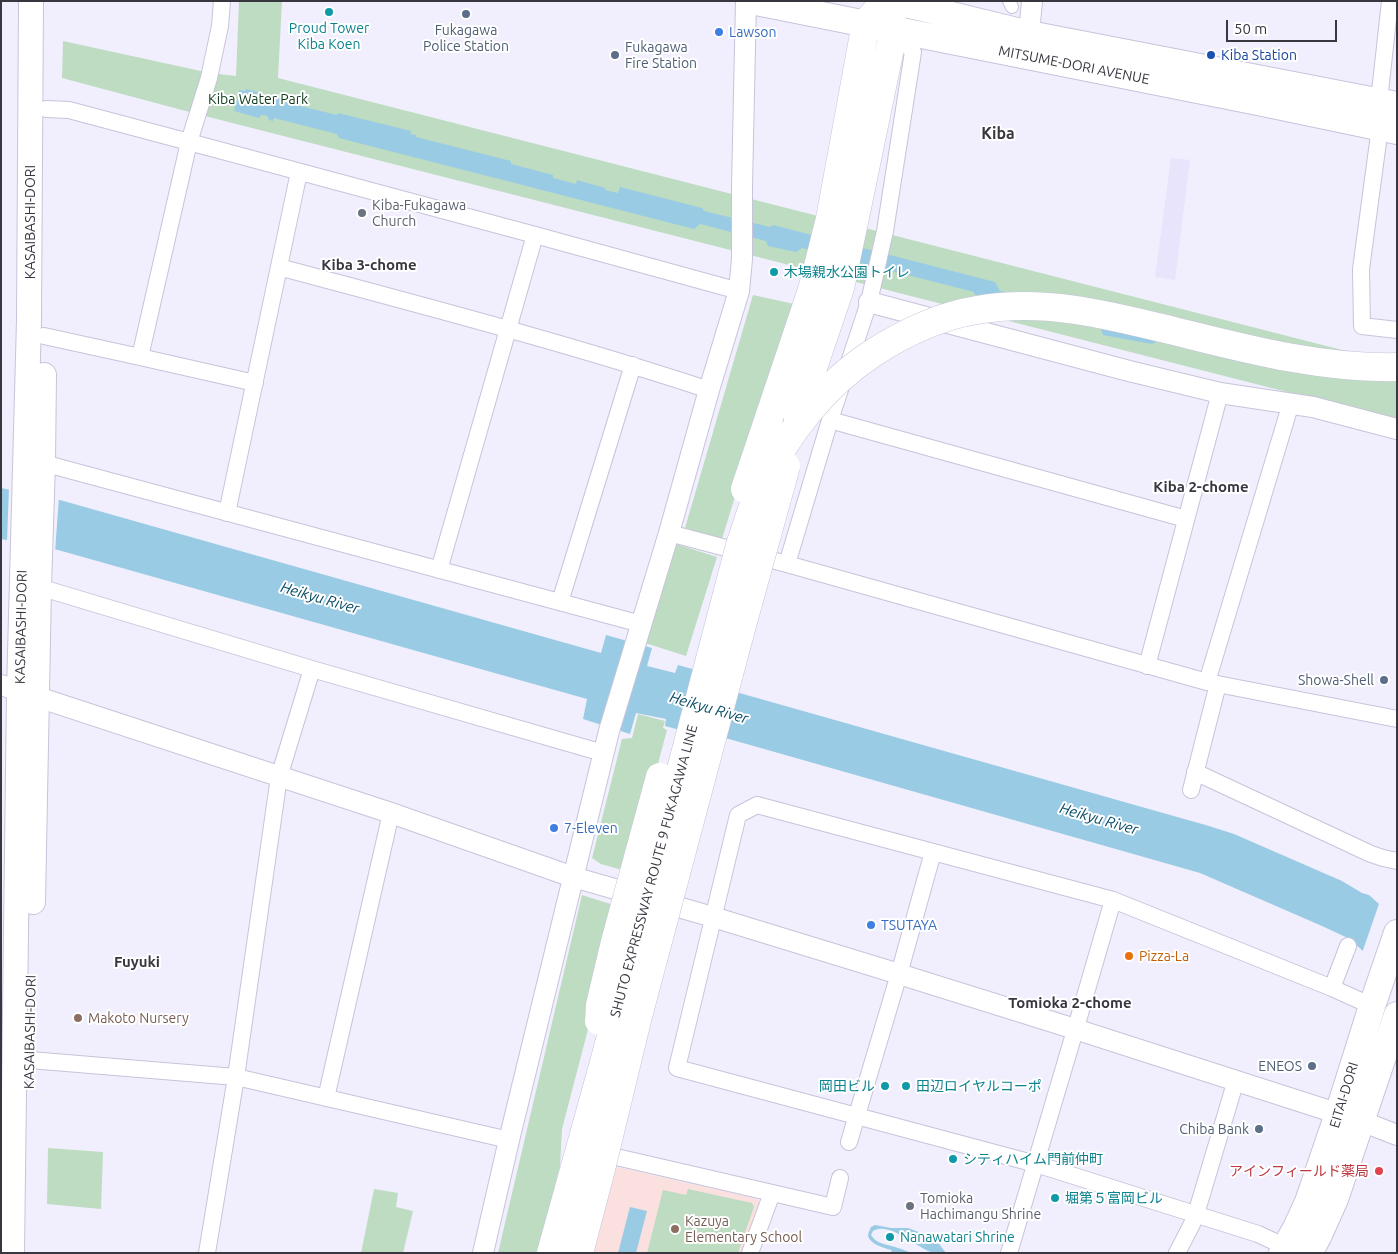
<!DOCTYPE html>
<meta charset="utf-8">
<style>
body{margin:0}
#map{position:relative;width:1398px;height:1254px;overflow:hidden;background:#f1effd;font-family:Ubuntu,sans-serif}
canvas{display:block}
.frame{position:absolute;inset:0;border:2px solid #383740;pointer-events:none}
.scale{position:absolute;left:1226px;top:20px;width:111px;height:22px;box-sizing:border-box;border:2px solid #383740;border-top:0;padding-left:6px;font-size:15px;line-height:18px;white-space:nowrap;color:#383740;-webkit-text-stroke:4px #fff;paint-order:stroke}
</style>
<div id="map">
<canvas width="1398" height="1254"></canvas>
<div class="frame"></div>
<div class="scale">50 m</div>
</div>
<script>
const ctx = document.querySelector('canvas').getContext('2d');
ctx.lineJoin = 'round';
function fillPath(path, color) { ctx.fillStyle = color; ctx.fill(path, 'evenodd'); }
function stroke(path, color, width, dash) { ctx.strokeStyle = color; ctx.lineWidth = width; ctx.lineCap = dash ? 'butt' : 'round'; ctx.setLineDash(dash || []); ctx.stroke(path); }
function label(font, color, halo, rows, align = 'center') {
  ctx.font = font + ' Ubuntu,"Noto Sans JP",sans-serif'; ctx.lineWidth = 4; ctx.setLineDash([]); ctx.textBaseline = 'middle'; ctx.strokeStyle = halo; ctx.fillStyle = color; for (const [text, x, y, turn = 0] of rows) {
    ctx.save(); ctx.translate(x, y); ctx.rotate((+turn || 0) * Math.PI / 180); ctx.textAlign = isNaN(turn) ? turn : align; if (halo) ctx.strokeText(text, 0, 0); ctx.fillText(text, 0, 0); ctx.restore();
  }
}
fillPath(new Path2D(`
 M1171,158L1190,160L1175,280L1155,277Z`), '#e7e4fc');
fillPath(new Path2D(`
 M614,1166L758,1199L760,1204L743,1253H592Z`), '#fbe0e0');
fillPath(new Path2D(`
 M239,1H282L278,78L1397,364V420L197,114L62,78L63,41L210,73L236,76Z
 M753,295L794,304L722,539L685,528Z
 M676,544L717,557L686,656L645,643Z
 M638,714L665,721L663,728L667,730L629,872L601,864L592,858L622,739L632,738Z
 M582,895L620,907L562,1129L560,1166L538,1253H498Z
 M48,1148L103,1152L101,1209L47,1204Z
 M374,1189L398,1193L396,1207L413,1211L403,1253H361Z
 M688,1189L752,1203L754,1207L738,1253H647L663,1190L686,1195Z`), '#bedcc2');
fillPath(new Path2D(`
 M246,89L265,94L264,97L268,98L270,95L284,99V102L337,115L338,113L411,131L410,134L416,135V137L511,161V164L553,175V178L576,184L577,180L605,188V190L618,193L620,187L702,208L704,211L770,227L773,225L995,282L1000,291L1313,356L1309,375L1294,371L1276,362L1268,368L1227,359L1223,352L1162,339L1152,344L1103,335L1100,327L974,294V292L802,248L796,252L768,246L766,241L700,224L694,229L339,138L337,134L274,118L273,121L269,120L268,117L265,115H261L259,118L234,111L239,90L245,91Z
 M1,488L60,500L601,653L606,635L652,648L647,666L675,673L678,665L739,682L736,692L1209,826L1234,834L1342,881L1362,893L1369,895L1397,920V983L1350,939L1322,926L1200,873L722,737L721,741L665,726L666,719L636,713L630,734L583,719L587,699L58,550L1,539Z
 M630,1207L647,1211L636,1253H618Z
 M875,1225L891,1228H908L924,1234L927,1237L937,1241L946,1253C942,1253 937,1254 934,1253C917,1249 891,1221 873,1231L871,1235C877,1245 888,1244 898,1248C903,1249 906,1251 911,1253H892L891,1250C884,1248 870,1244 868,1236C868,1234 870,1229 871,1227Z`), '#99cbe4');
fillPath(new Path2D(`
 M9,487L59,497L55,552L7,542Z
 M1380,901L1397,916V986L1362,953Z`), '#f1effd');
const pedestrian = new Path2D(`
 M1009,1L1012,7`);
const minor = new Path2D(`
 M1379,101L1390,1
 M46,109L69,110L189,142L535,235L739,291
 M1380,127L1361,269L1362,326L1397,330
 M279,267C423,306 567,343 709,390
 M44,336L140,357L255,383
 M140,357L189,142L209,78L220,26L222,1
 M830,420L1186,519
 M43,463L641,624
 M227,513L299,172
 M669,533L787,564L1207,682L1397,719
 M787,564L830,420L869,302L885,231L913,52L894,29
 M439,570L535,235
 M39,587L312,669L603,753
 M560,602L633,365
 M1147,666L1220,393
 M1207,682L1291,403
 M1195,772L1371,854L1383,858L1397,861
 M1191,790L1218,684
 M1332,988L1348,946
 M30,1060L236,1077L509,1140
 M326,1098L391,813
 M849,1142L899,974L933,852
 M612,1156L833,1207L840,1178
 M1286,1247L1258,1234L1036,1164L677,1068L738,815L757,805L1113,900L1332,988L1372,1006
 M207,1253L236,1077L279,777L312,669
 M750,1253L772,1193
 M1009,1253L1079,1017L1113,900
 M1177,1253L1192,1224L1196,1214L1236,1080`);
const tertiary = new Path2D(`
 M1029,34L1032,1
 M869,302L1129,371L1220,393L1313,407L1397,429
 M1,685L391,813L573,877L713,917L899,974L1075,1029L1361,1121L1397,1135
 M483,1253L509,1140L609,731L669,533L709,390L739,291L742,259V186L746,1`);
const secondary = new Path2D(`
 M33,902L39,587L43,463L44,375
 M12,1253L19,691L29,320L31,1`);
const primary = new Path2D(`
 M751,1L1258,102L1397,131
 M890,1L923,8L1029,34L1397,105
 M1282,1253L1297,1226L1308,1202L1338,1114L1372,1006L1397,933
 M1309,1253L1318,1237L1335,1199L1397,1015`);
const motorway = new Path2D(`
 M830,219L866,23L885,1
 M854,222L894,29L886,1`);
stroke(pedestrian, '#c6c4da', 14);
stroke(minor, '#c6c4da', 18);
stroke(tertiary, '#c6c4da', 22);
stroke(secondary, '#c6c4da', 26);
stroke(primary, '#c6c4da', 28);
stroke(motorway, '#c6c4da', 29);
stroke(pedestrian, '#fff', 12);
stroke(minor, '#fff', 16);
stroke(tertiary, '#fff', 20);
stroke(secondary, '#fff', 24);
stroke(primary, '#fff', 26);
stroke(motorway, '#fff', 28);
const motorwayBridge = new Path2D(`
 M798,419L805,391L840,288L854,222
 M745,489L812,290L830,219
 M599,1021L600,1005L615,942L660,777
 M551,1253L605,1059L740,545C747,526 752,506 761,487C786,434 824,385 873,353C904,333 940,316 977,310C1044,298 1109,315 1174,331C1246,349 1321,369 1397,367
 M579,1253L601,1169L637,1020L741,629L786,466`);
stroke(motorwayBridge, '#c6c4da', 29, []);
stroke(motorwayBridge, '#fff', 28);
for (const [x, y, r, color] of [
 [329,12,5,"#0f9aa8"],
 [466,14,5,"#5c6f8a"],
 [719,32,5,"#3f7fe0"],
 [615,55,5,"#5c6f8a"],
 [1211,55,5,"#1a4fb4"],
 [362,213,5,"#6b7280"],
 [774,272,5,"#0f9aa8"],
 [1384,680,5,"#5c6f8a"],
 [554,828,5,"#3f7fe0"],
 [871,925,5,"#3f7fe0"],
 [1129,956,5,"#e8710a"],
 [78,1018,5,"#8d6e63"],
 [1312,1066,5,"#5c6f8a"],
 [885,1086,5,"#0f9aa8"],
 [906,1086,5,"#0f9aa8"],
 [1259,1129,5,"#5c6f8a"],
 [953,1159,5,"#0f9aa8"],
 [1379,1171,5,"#e0444e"],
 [1055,1198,5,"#0f9aa8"],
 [910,1206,5,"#6b7280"],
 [675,1229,5,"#8d6e63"],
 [890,1237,5,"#0f9aa8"]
]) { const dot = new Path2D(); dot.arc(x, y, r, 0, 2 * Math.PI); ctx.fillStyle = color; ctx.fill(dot); stroke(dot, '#fff', 2); }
label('14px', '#0d838f', '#fff', [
 ["Proud Tower",329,28,"center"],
 ["Kiba Koen",329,44,"center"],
 ["木場親水公園トイレ",784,272],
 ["岡田ビル",875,1086,"right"],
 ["田辺ロイヤルコーポ",916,1086],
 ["シティハイム門前仲町",963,1159],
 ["堀第５富岡ビル",1065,1198],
 ["Nanawatari Shrine",900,1237]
], 'left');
label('14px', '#4e5e75', '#fff', [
 ["Fukagawa",466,30,"center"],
 ["Police Station",466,46,"center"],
 ["Fukagawa",625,47,"left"],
 ["Fire Station",625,63,"left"],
 ["Showa-Shell",1374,680],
 ["ENEOS",1302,1066],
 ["Chiba Bank",1249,1129]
], 'right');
label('14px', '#366cbe', '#fff', [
 ["Lawson",729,32],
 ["7-Eleven",564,828],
 ["TSUTAYA",881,925]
], 'left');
label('14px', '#164399', '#fff', [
 ["Kiba Station",1221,55]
], 'left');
label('14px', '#383740', '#fff', [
 ["MITSUME-DORI AVENUE",1074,65,11],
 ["KASAIBASHI-DORI",30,222,-90],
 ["KASAIBASHI-DORI",21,627,-89],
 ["SHUTO EXPRESSWAY ROUTE 9 FUKAGAWA LINE",654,871,-75],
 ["KASAIBASHI-DORI",30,1032,-89],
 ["EITAI-DORI",1344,1095,-73]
]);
label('14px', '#0f3b1b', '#fff', [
 ["Kiba Water Park",258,99]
]);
label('14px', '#5b616d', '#fff', [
 ["Kiba-Fukagawa",372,205],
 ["Church",372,221],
 ["Tomioka",920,1198],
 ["Hachimangu Shrine",920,1214]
], 'left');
label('14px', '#c56008', '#fff', [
 ["Pizza-La",1139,956]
], 'left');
label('14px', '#785e54', '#fff', [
 ["Makoto Nursery",88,1018],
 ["Kazuya",685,1221],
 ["Elementary School",685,1237]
], 'left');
label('14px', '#be3a42', '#fff', [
 ["アインフィールド薬局",1369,1171]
], 'right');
label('bold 15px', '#383740', '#fff', [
 ["Kiba 3-chome",369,265],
 ["Kiba 2-chome",1201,487],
 ["Fuyuki",137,962],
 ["Tomioka 2-chome",1070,1003]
]);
label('italic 15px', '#094c66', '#fff', [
 ["Heikyu River",320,598,16],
 ["Heikyu River",709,708,16],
 ["Heikyu River",1099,819,16]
]);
label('bold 16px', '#383740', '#fff', [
 ["Kiba",998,134]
]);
</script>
